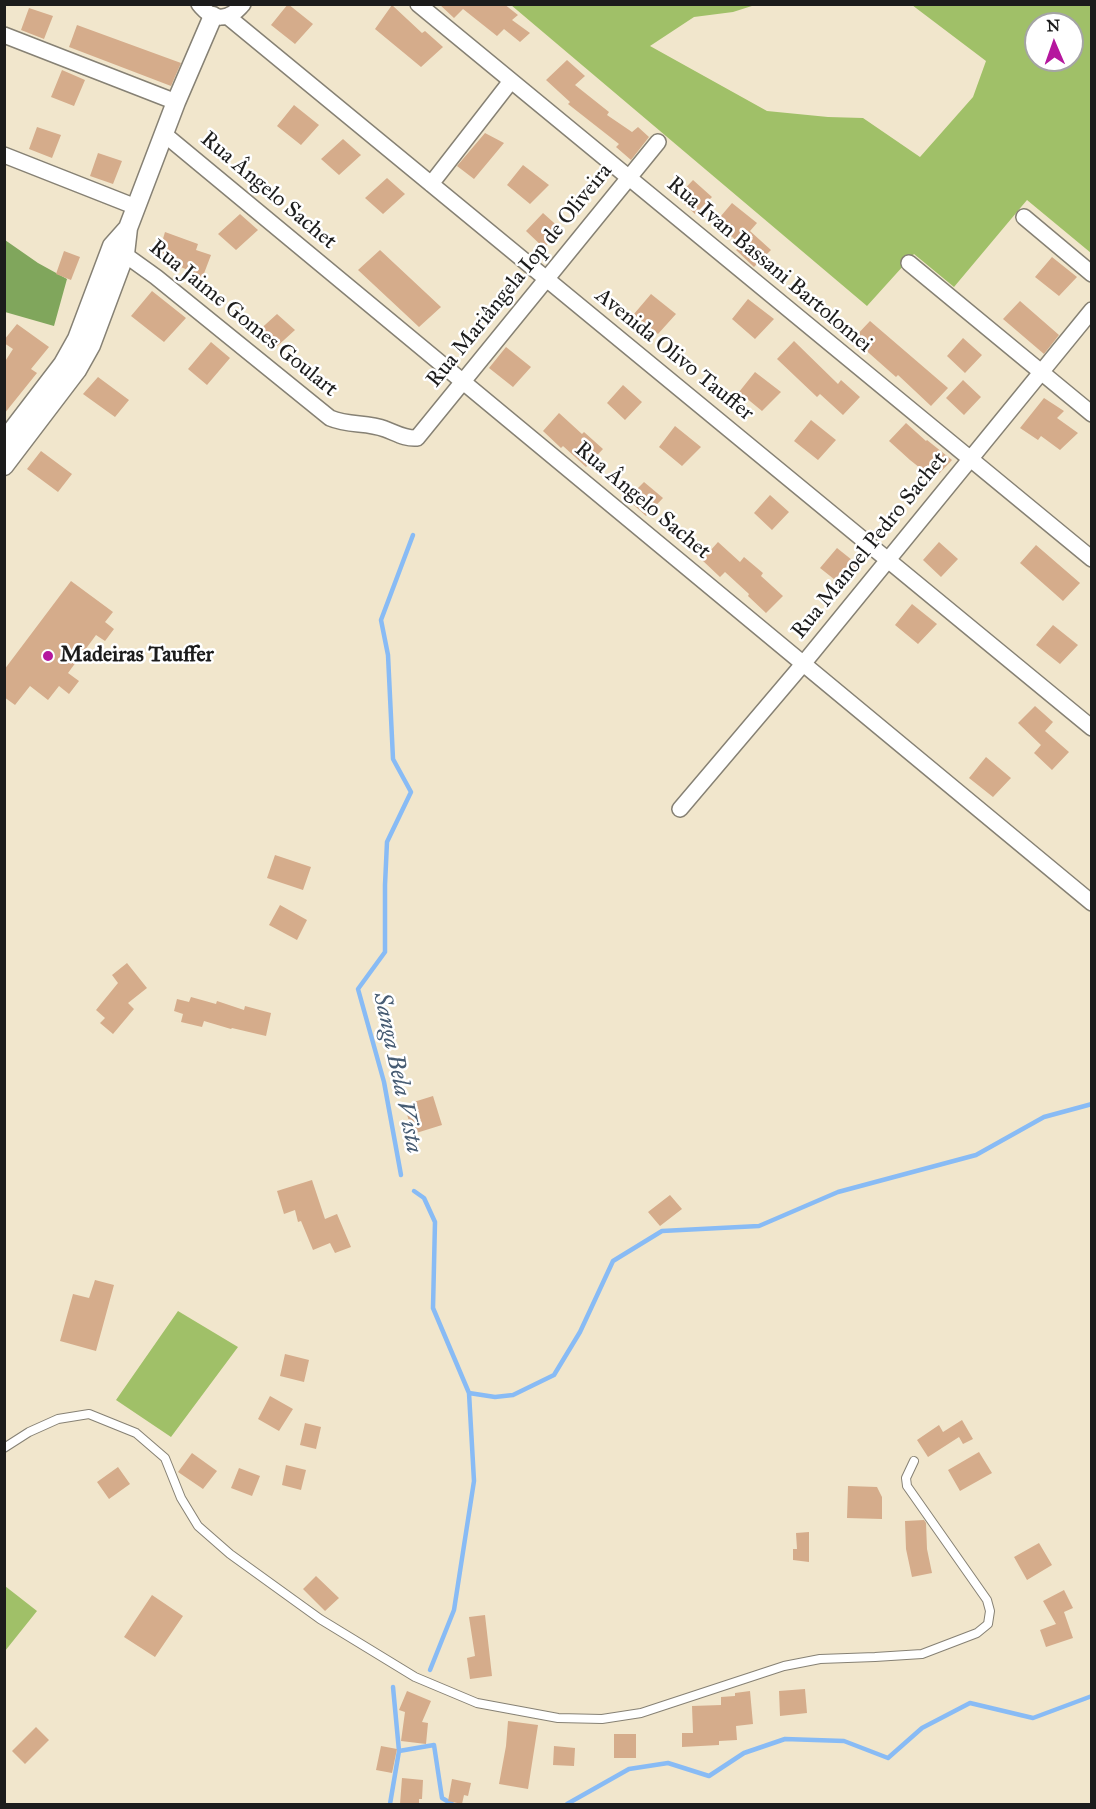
<!DOCTYPE html>
<meta charset="utf-8">
<style>
body{margin:0}
#map{position:relative;width:1096px;height:1809px;overflow:hidden;background:#f1e6cc;font-family:"IM FELL Great Primer",serif}
canvas{display:block}
.frame{position:absolute;inset:0;border:6px solid #1c1c1c;pointer-events:none}
.north{position:absolute;left:1024px;top:12px;width:60px;height:60px;box-sizing:border-box;background:#fff;border:2px solid #a4a4a4;border-radius:50%;rotate:358deg;font-size:16px;font-weight:700;line-height:24px;text-align:center;color:#1c1c1c}
.north::after{content:'';display:block;margin:auto;width:21px;height:27px;background:#b5179e;clip-path:polygon(50% 0,100% 100%,50% 72%,0 100%)}
</style>
<div id="map">
<canvas width="1096" height="1809"></canvas>
<div class="frame"></div>
<div class="north">N</div>
</div>
<script>
const ctx = document.querySelector('canvas').getContext('2d');
ctx.lineJoin = 'round';
function fillPath(path, color) { ctx.fillStyle = color; ctx.fill(path, 'evenodd'); }
function stroke(path, color, width, dash) { ctx.strokeStyle = color; ctx.lineWidth = width; ctx.lineCap = dash ? 'butt' : 'round'; ctx.setLineDash(dash || []); ctx.stroke(path); }
function label(font, color, halo, rows, align = 'center') {
  ctx.font = font + ' "IM FELL Great Primer",serif'; ctx.lineWidth = 5; ctx.setLineDash([]); ctx.textBaseline = 'middle'; ctx.strokeStyle = halo; ctx.fillStyle = color; for (const [text, x, y, turn = 0] of rows) {
    ctx.save(); ctx.translate(x, y); ctx.rotate((+turn || 0) * Math.PI / 180); ctx.textAlign = isNaN(turn) ? turn : align; if (halo) ctx.strokeText(text, 0, 0); ctx.fillText(text, 0, 0); ctx.restore();
  }
}
fillPath(new Path2D(`
 M511,5H755L733,12L694,17L650,46L767,111L828,117L863,118L920,157L973,97L986,61L912,5H1091V253L1027,200L954,287L914,254L867,306ZM1036,24H1072V60H1036Z
 M178,1311L238,1347L171,1437L116,1400Z
 M5,1586L37,1611L5,1651Z`), '#a0c068');
fillPath(new Path2D(`
 M5,240L38,263L67,279L54,326L5,312Z`), '#80a65c');
stroke(new Path2D(`
 M401,1175L384,1082L358,989L385,952V885L387,842L411,792L393,759L388,655L381,620L413,535
 M414,1191L424,1198L435,1222L433,1308L469,1393L474,1481L454,1610L430,1670
 M469,1393L495,1397L513,1395L554,1375L580,1332L613,1261L662,1231L759,1226L838,1192L976,1155L1044,1117L1092,1104
 M399,1751L434,1745L442,1798L452,1804
 M390,1804L399,1751L393,1687
 M567,1804L629,1769L668,1763L709,1776L744,1753L785,1739L844,1741L888,1758L922,1728L970,1703L1033,1718L1092,1696`), '#88bbf5', 4.5);
fillPath(new Path2D(`
 M288,4L313,24L295,44L271,25Z
 M439,4H504L518,15L512,20L530,33L520,42L504,29L497,36L463,9L454,18Z
 M392,5L422,33L425,31L443,47L421,67L375,29Z
 M29,8L53,16L44,39L21,30Z
 M77,25L181,63L171,86L69,47Z
 M567,60L585,76L575,85L609,112L607,115L632,132L638,127L649,137L631,160L616,147L619,144L568,104L570,102L546,80Z
 M62,70L85,80L74,106L51,97Z
 M294,105L319,125L301,145L277,126Z
 M37,127L61,135L52,158L29,149Z
 M485,133L504,143L474,179L457,166Z
 M343,139L361,155L339,175L321,159Z
 M98,153L122,161L113,184L90,176Z
 M523,165L549,185L530,204L507,185Z
 M387,178L405,194L383,214L365,198Z
 M693,180L712,197L695,214L677,197Z
 M732,203L757,223L750,231L771,250L754,267L736,250L742,245L715,223Z
 M543,213L562,230L544,248L526,231Z
 M240,214L258,230L236,250L218,234Z
 M165,232L198,244L196,250L211,255L200,284L185,277L188,270L171,263L173,257L159,252Z
 M380,250L441,307L419,327L358,270Z
 M64,251L80,257L71,280L56,274Z
 M1052,257L1077,277L1059,296L1035,277Z
 M152,291L186,318L164,342L131,316Z
 M651,294L676,314L658,334L634,314Z
 M748,299L774,319L755,339L732,319Z
 M1020,301L1059,335L1044,354L1003,319Z
 M277,314L295,330L273,350L255,334Z
 M870,321L948,388L931,406L898,375L896,377L853,339Z
 M17,324L49,347L31,369L37,373L4,414V363L13,349L4,343V340Z
 M963,338L982,355L965,373L947,356Z
 M794,341L838,384L841,380L860,397L843,415L820,394L817,397L777,359Z
 M211,342L230,358L207,385L188,369Z
 M506,347L531,367L513,387L489,368Z
 M755,372L781,392L762,411L739,392Z
 M98,377L129,400L115,417L83,394Z
 M963,380L981,397L964,415L946,398Z
 M623,385L642,402L625,420L607,403Z
 M1044,398L1064,411L1057,418L1078,433L1060,450L1041,436L1038,440L1020,428Z
 M559,413L582,434L584,432L603,449L586,467L563,446L561,448L543,431Z
 M811,420L836,440L818,460L794,441Z
 M906,423L926,441L927,440L952,460L934,479L910,460L889,441Z
 M675,426L701,447L682,466L659,447Z
 M41,451L72,474L58,492L27,469Z
 M644,482L663,498L646,516L627,499Z
 M770,495L789,512L772,530L754,513Z
 M718,542L740,562L744,557L763,573L761,576L783,596L766,613L748,596L749,594L725,572L720,577L702,560Z
 M939,542L958,559L941,577L923,560Z
 M1036,545L1080,583L1063,601L1020,563Z
 M837,548L862,568L844,587L820,568Z
 M71,581L113,612L105,622L114,629L105,641L96,635L68,673L79,681L69,694L59,686L48,700L30,686L15,705L4,697V670Z
 M912,604L937,624L918,644L895,625Z
 M1053,625L1078,645L1060,664L1036,645Z
 M1035,706L1053,722L1045,731L1069,752L1052,770L1034,753L1041,745L1018,723Z
 M986,757L1011,778L993,797L969,778Z
 M275,855L311,867L303,890L267,878Z
 M280,905L307,920L297,940L269,925Z
 M127,963L147,988L128,1003L134,1009L113,1034L100,1023L105,1018L96,1010L118,983L112,975Z
 M191,997L216,1004L217,1001L244,1010L245,1006L271,1013L266,1036L232,1028L231,1029L204,1021L202,1027L181,1022L183,1014L174,1011L177,999L189,1002Z
 M433,1096L442,1125L413,1134L404,1105Z
 M312,1180L325,1219L337,1214L351,1247L335,1253L330,1243L313,1250L301,1221L298,1222L295,1210L284,1214L277,1191Z
 M670,1195L682,1209L660,1226L648,1212Z
 M95,1280L114,1285L96,1351L60,1341L73,1294L89,1298Z
 M285,1354L309,1360L304,1382L280,1376Z
 M270,1396L293,1409L279,1431L258,1419Z
 M962,1420L973,1439L963,1444L959,1437L928,1457L917,1440L939,1425L943,1432Z
 M305,1423L321,1427L316,1449L300,1445Z
 M979,1452L992,1473L960,1491L948,1470Z
 M192,1453L217,1471L203,1489L178,1472Z
 M286,1465L306,1470L301,1490L282,1485Z
 M118,1467L130,1484L109,1499L97,1482Z
 M239,1468L260,1476L252,1496L231,1488Z
 M848,1486L877,1487L882,1497V1519L847,1518Z
 M924,1520L926,1523L927,1549L932,1573L912,1577L906,1549L905,1521Z
 M809,1532V1562L793,1560V1549H797L796,1533Z
 M1039,1543L1052,1565L1027,1580L1014,1557Z
 M316,1576L339,1598L325,1611L303,1589Z
 M1064,1590L1073,1608L1064,1612L1073,1638L1046,1647L1040,1630L1056,1624L1043,1601Z
 M152,1595L183,1616L155,1657L124,1637Z
 M485,1615L492,1676L470,1679L467,1658L475,1656L469,1617Z
 M805,1689L807,1713L780,1716L779,1691Z
 M407,1691L431,1701L422,1722L428,1723L426,1744L401,1741L405,1712L399,1710Z
 M750,1691L753,1724L736,1726L737,1740L719,1741V1745L682,1747V1733H693L692,1706L721,1705V1697L735,1696V1693Z
 M508,1721L538,1725L528,1789L499,1784L506,1746Z
 M36,1727L49,1740L25,1764L12,1751Z
 M614,1734H636V1758H614Z
 M381,1746L397,1749L392,1773L376,1770Z
 M554,1746L575,1748L574,1766L553,1765Z
 M402,1778L423,1780L422,1799H419V1804H400Z
 M452,1779L471,1783L468,1796L464,1795L462,1804L448,1801Z`), '#d5ac8b');
const service = new Path2D(`
 M4,1448L29,1432L58,1419L89,1414L136,1433L165,1458L181,1498L198,1526L230,1554L320,1619L415,1677L477,1703L558,1718L602,1719L641,1713L784,1666L820,1659L875,1657L922,1654L977,1633L988,1624L990,1611L987,1600L907,1486L906,1478L914,1461`);
const minor = new Path2D(`
 M199,4C213,22 229,21 243,4
 M418,4L1092,559
 M227,16L1092,728
 M4,35L176,102
 M164,134L1092,903
 M4,155L136,207
 M431,184L511,81
 M1024,217L1092,274
 M117,249L156,277L330,418C349,426 367,422 385,429C396,433 405,439 417,438L658,142
 M909,263L1092,414
 M680,809L803,664L1092,310`);
const tertiary = new Path2D(`
 M4,441L63,364L77,339L112,246L128,228
 M4,466L77,370L91,345L125,254L128,228L176,102L213,16`);
stroke(service, '#868174', 10);
stroke(minor, '#868174', 18);
stroke(tertiary, '#868174', 21);
stroke(service, '#fff', 8);
stroke(minor, '#fff', 15);
stroke(tertiary, '#fff', 18);
for (const [x, y, r, color] of [
 [48,656,6,"#b5179e"]
]) { const dot = new Path2D(); dot.arc(x, y, r, 0, 2 * Math.PI); ctx.fillStyle = color; ctx.fill(dot); stroke(dot, '#fff', 2); }
label('22px', '#1c1c1c', '#fff', [
 ["Rua Ângelo Sachet",268,191,40],
 ["Rua Ivan Bassani Bartolomei",769,265,40],
 ["Rua Mariângela Iop de Oliveira",520,276,-51],
 ["Rua Jaime Gomes Goulart",243,319,39],
 ["Avenida Olivo Tauffer",674,355,39],
 ["Rua Ângelo Sachet",642,501,40],
 ["Rua Manoel Pedro Sachet",870,546,-51]
]);
label('bold 22px', '#1c1c1c', '#fff', [
 ["Madeiras Tauffer",60,656]
], 'left');
label('italic 24px', '#475c73', '#fff', [
 ["Sanga Bela Vista",397,1073,78]
]);
</script>
